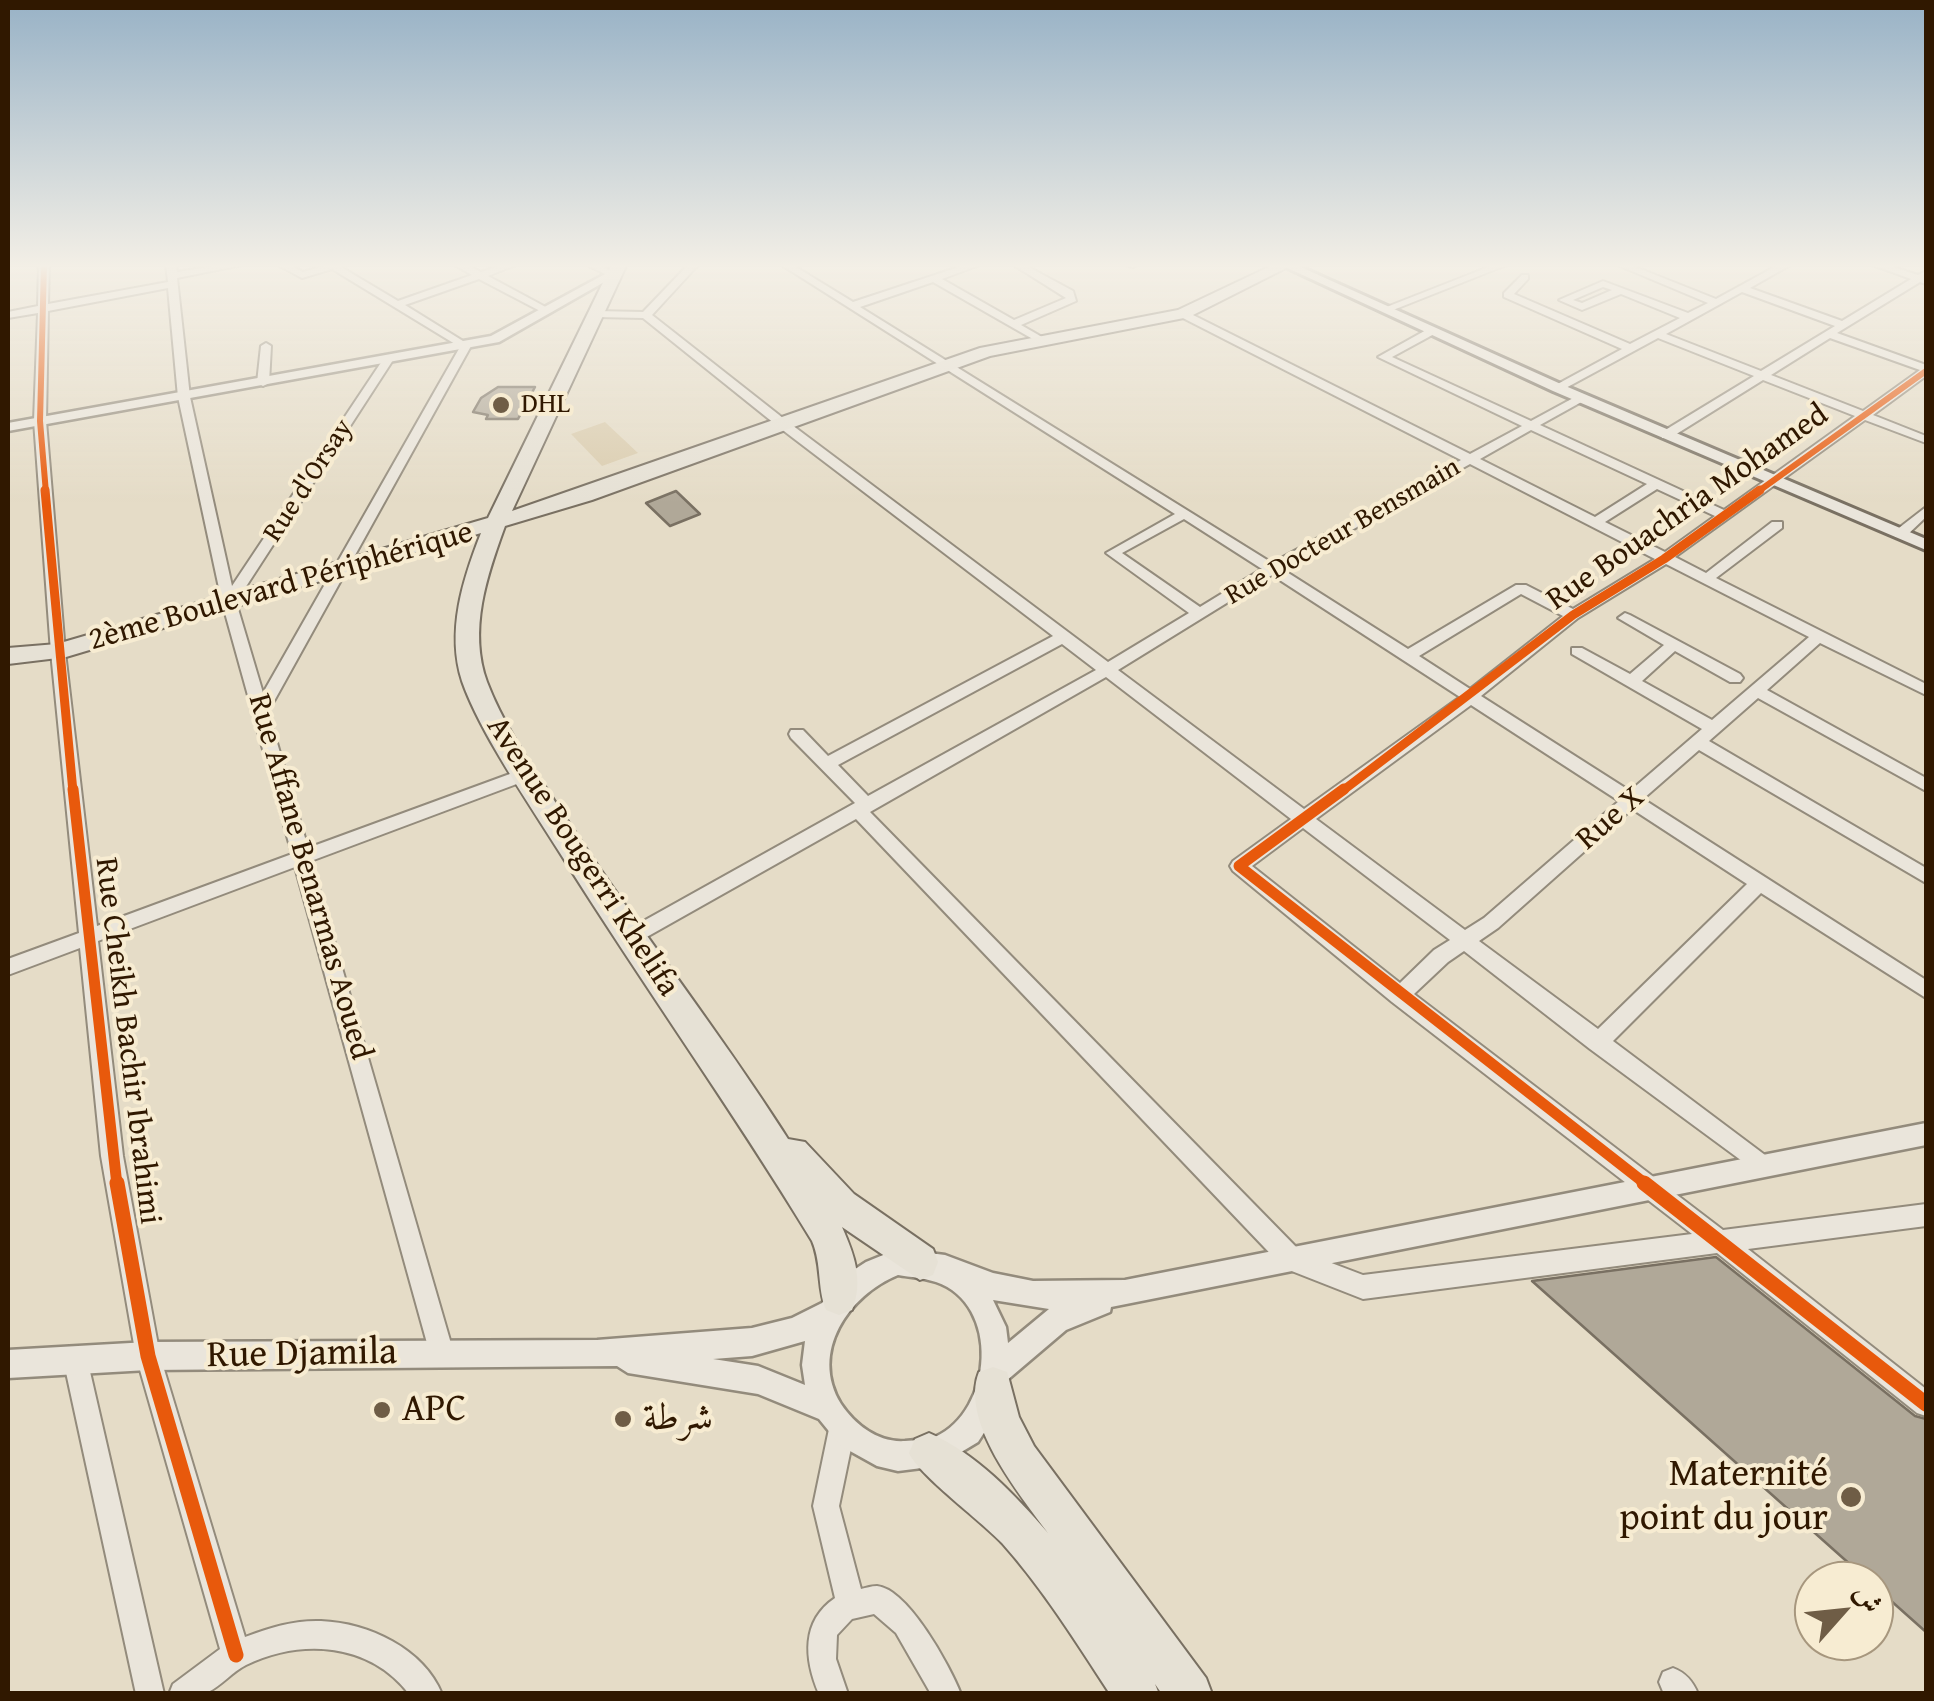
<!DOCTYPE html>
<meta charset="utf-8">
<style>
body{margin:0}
#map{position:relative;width:1934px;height:1701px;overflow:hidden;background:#e5dcc7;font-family:"Gentium Book Plus",Amiri,serif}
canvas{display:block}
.frame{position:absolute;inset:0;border:10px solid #301800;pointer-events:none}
.north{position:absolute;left:1794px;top:1561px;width:100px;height:100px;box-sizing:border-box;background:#f7ecd2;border:2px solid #a7977e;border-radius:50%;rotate:63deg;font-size:28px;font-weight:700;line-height:40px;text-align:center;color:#301800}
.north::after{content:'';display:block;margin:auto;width:35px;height:45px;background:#6f5d46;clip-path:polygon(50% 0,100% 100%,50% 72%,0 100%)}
</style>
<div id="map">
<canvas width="1934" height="1701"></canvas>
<div class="frame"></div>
<div class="north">ش</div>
</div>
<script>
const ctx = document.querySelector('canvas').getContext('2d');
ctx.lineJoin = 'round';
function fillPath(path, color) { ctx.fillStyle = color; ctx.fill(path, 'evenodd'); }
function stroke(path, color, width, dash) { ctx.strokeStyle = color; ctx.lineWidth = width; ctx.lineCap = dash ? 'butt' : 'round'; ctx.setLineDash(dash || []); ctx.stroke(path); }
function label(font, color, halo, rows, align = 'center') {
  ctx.font = font + ' "Gentium Book Plus",Amiri,serif'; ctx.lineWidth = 8; ctx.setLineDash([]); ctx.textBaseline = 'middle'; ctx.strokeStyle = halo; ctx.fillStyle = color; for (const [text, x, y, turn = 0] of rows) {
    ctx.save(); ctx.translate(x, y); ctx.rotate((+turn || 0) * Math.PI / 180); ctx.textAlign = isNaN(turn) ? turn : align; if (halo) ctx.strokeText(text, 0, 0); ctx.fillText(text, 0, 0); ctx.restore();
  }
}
fillPath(new Path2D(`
 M605,422L638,453L602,466L571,434Z`), '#daccae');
const building = new Path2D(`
 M498,387H535L518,419H486L488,415L473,412L481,398Z
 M676,491L700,514L670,526L646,503Z
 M1716,1257L1915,1416L1926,1419V1632L1532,1281Z`);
fillPath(building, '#b0a898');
stroke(building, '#797062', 2.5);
const minor = new Path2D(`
 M39,264H49L48,304L168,282L166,264H176L177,272L227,264H247L177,278L190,397L232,586L384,358L393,360L236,602L263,693L460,347L332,269L302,278L276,264H288L303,272L331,264H345L341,267L398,301L472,275L453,264H465L481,272L505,264H518L488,276L553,311L544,313L479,279L405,305L471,346L268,712L308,848L518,771H530L532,775L530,779L311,861L454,1354L451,1363L442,1366L433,1363L430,1354L295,867L98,941L123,1156L160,1356L245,1637C269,1628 294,1620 321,1621C368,1623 423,1648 442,1694H409C370,1643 302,1638 246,1665C232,1672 221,1686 208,1692C198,1697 180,1694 169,1694L173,1684L220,1649L136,1356L101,1156L80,948L8,975V959L79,933L51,652L34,421L38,313L8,318V312L38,306ZM168,288L178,397L222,602L292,854L97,926L65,652L46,421L48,311Z
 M585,264H597L617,274L609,276Z
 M689,264H699L652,315L788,422L1108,662L1189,613L1106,553L1175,514L780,264H791L853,302L968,264H982L942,279L1014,320L1066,298L1012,264H1023L1073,291L1076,301L1021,325L1042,337V341L1038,342L933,282L860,307L1272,563L1461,460L1179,316V312H1187L1470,454L1522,426L1378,357L1428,329H1436V333L1392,357L1531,421L1577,396H1585V400L1540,425L1724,510L1855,416L1763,380L1670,438H1662V432L1754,376L1658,338L1562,390H1554V386L1622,349L1504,297V293L1522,275H1528V279L1514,294L1630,344L1680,318L1621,294L1582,310L1559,300L1603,281L1688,313L1708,303L1615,264H1628L1716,299L1780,264H1792L1750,288L1842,321L1911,279L1870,264H1884L1918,275L1926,271V284L1920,282L1837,333L1926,365V376L1873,415L1926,436V443L1865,420L1675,557L1706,573L1772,522H1782V528L1716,578L1926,684V695L1820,643L1767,690L1926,778V791L1758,698L1709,741L1926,868V883L1699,750L1643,799L1926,980V998L1761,893L1613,1041L1769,1158L1772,1165L1769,1172L1761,1175L1590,1049L1464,951L1448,962L1414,994L1723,1230L1926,1204V1226L1748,1249L1926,1389V1416L1917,1413L1717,1253L1363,1299L1284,1268L856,819L636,943L629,946L622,943L620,938L622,933L855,803L791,738L789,734L791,730H803L828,756L1053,636L780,428L643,318L597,317L592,314L597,311L643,312ZM1603,287L1612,290L1582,303L1573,300ZM1742,292L1835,326L1761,371L1666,334ZM1830,338L1920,370L1863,411L1771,375ZM1531,430L1647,484L1595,517L1480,459ZM1470,464L1655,559L1573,609L1526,585H1516L1408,649L1282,569ZM1657,489L1715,516L1665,552L1605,522ZM1184,519L1262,569L1200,607L1122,553ZM1666,564L1809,637L1712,720L1642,681L1675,651L1730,682H1740L1743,678L1740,674L1630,615L1625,613L1618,618L1664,645L1630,674L1582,648H1572V654L1702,729L1630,791L1481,696L1578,618ZM1272,575L1460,697L1304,809L1118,670ZM1521,594L1563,616L1470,689L1419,656ZM1062,644L1096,670L868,796L838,765ZM1106,677L1291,819L1233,861L1230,866L1233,871L1392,1002L1692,1234L1363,1275L1300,1251L870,812ZM1471,705L1619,801L1484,918L1465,930L1316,819ZM1632,809L1747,884L1598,1029L1479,941L1498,928ZM1303,828L1450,940L1434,950L1400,983L1252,866Z
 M1122,264H1138L1133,267Z
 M1496,264H1509L1388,312L1379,310Z
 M266,343L271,346L269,383L263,386L257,383L261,346Z
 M1926,507V517L1905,537H1895V531Z
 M76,1351L85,1354L88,1363L164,1694H136L64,1363L67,1354Z
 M842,1416L851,1420L855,1429L839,1506L861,1589C866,1588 871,1586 877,1586C908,1589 950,1666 961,1694H931L896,1633L874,1614L852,1619L837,1635L836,1659L848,1694H819C804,1659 801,1621 835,1598L813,1506L829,1429L833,1420Z
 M1673,1668C1686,1673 1693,1681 1698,1694H1664L1659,1682L1663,1672Z`);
const tertiary = new Path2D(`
 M616,268L620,269V273L499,342L8,431V423L491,336Z
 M1926,1123V1145L1111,1307L1110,1312L1066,1330L1006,1381L998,1411L978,1442L938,1466L898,1471L877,1466L841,1446L819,1419L758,1394L628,1373L617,1366L148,1370L8,1378V1350L148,1342L597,1340L752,1328L792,1318L822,1303L846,1275L866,1262L898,1249L945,1255L993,1273L1033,1281L1125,1280ZM898,1275C910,1277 924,1278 936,1282C1001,1304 993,1411 935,1437C926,1440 914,1440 905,1441C879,1443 855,1425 841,1404C809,1352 849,1295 898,1275ZM993,1300L1049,1309L1008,1343L1006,1327ZM805,1341L802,1365L805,1385L758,1366L713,1359L752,1356Z`);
const secondary = new Path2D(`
 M1279,264H1294L1563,385L1926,539V550L1553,391Z`);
const primary = new Path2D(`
 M612,264H627L512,511L980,348L1178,310L1275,264H1294L1189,317L990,356L592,500L505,526C487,575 468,630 487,682C506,732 542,781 571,826C641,932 720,1032 788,1139L805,1142L854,1194L933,1249L938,1262L933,1275L920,1280L842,1227C854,1254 864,1281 852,1310L839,1315L826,1310C817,1288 822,1264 812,1241C732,1109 642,984 560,853C530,805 480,733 462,681C446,631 463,579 481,533L66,657L8,664V648L57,644L488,518Z`);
const trunk = new Path2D(`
 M993,1367L1007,1372L1019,1417L1034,1446L1206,1678L1212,1694H1162L1155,1684L1159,1694H1110C1076,1642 1043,1589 1002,1543C980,1520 918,1474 909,1453L915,1439L929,1433C976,1453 1015,1495 1048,1533C1020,1495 959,1421 979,1372Z`);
stroke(minor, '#938b7c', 4);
stroke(tertiary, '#938b7c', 5);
stroke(secondary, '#797062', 6);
stroke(primary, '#797062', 4);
stroke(trunk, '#797062', 4);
fillPath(minor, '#eae5db');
fillPath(tertiary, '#eae5db');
fillPath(secondary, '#eae5db');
fillPath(primary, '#e6e1d5');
fillPath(trunk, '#e6e1d5');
stroke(new Path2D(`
 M44,264L40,421L46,493
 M1756,493L1926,371`), '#e8590c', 6);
stroke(new Path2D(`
 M45,490L73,792
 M1341,792L1573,615L1664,559L1760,490`), '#e8590c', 9);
stroke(new Path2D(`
 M73,789L117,1185
 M1344,789L1239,866L1647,1185`), '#e8590c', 11);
stroke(new Path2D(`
 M117,1183L148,1356L236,1655
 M1644,1183L1926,1404`), '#e8590c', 15);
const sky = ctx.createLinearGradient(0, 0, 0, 502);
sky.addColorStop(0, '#98b2c6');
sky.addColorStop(0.53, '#f3efe6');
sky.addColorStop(1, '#f3efe600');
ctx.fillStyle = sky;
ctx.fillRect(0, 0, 1934, 502);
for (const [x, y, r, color] of [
 [501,405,10,"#6f5d46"],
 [382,1410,10,"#6f5d46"],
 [623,1419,10,"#6f5d46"],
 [1851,1497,12,"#6f5d46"]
]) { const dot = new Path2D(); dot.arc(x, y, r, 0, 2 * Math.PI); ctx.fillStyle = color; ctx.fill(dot); stroke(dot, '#f7ecd2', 4); }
label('28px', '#301800', '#f7ecd2', [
 ["DHL",521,405]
], 'left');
label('28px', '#301800', '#f7ecd2', [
 ["Rue d'Orsay",309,481,-57],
 ["Rue Docteur Bensmain",1343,532,-30]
]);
label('32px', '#301800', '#f7ecd2', [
 ["Rue Bouachria Mohamed",1688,508,-35],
 ["2ème Boulevard Périphérique",281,587,-16],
 ["Rue X",1611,819,-41],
 ["Avenue Bougerri Khelifa",582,857,57],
 ["Rue Affane Benarmas Aoued",309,877,74],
 ["Rue Cheikh Bachir Ibrahimi",127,1041,83]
]);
label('38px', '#301800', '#f7ecd2', [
 ["Rue Djamila",302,1355,-1]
]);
label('38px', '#301800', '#f7ecd2', [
 ["APC",402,1410],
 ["شرطة",643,1419],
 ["Maternité",1828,1475,"right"],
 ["point du jour",1828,1519,"right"]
], 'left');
</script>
